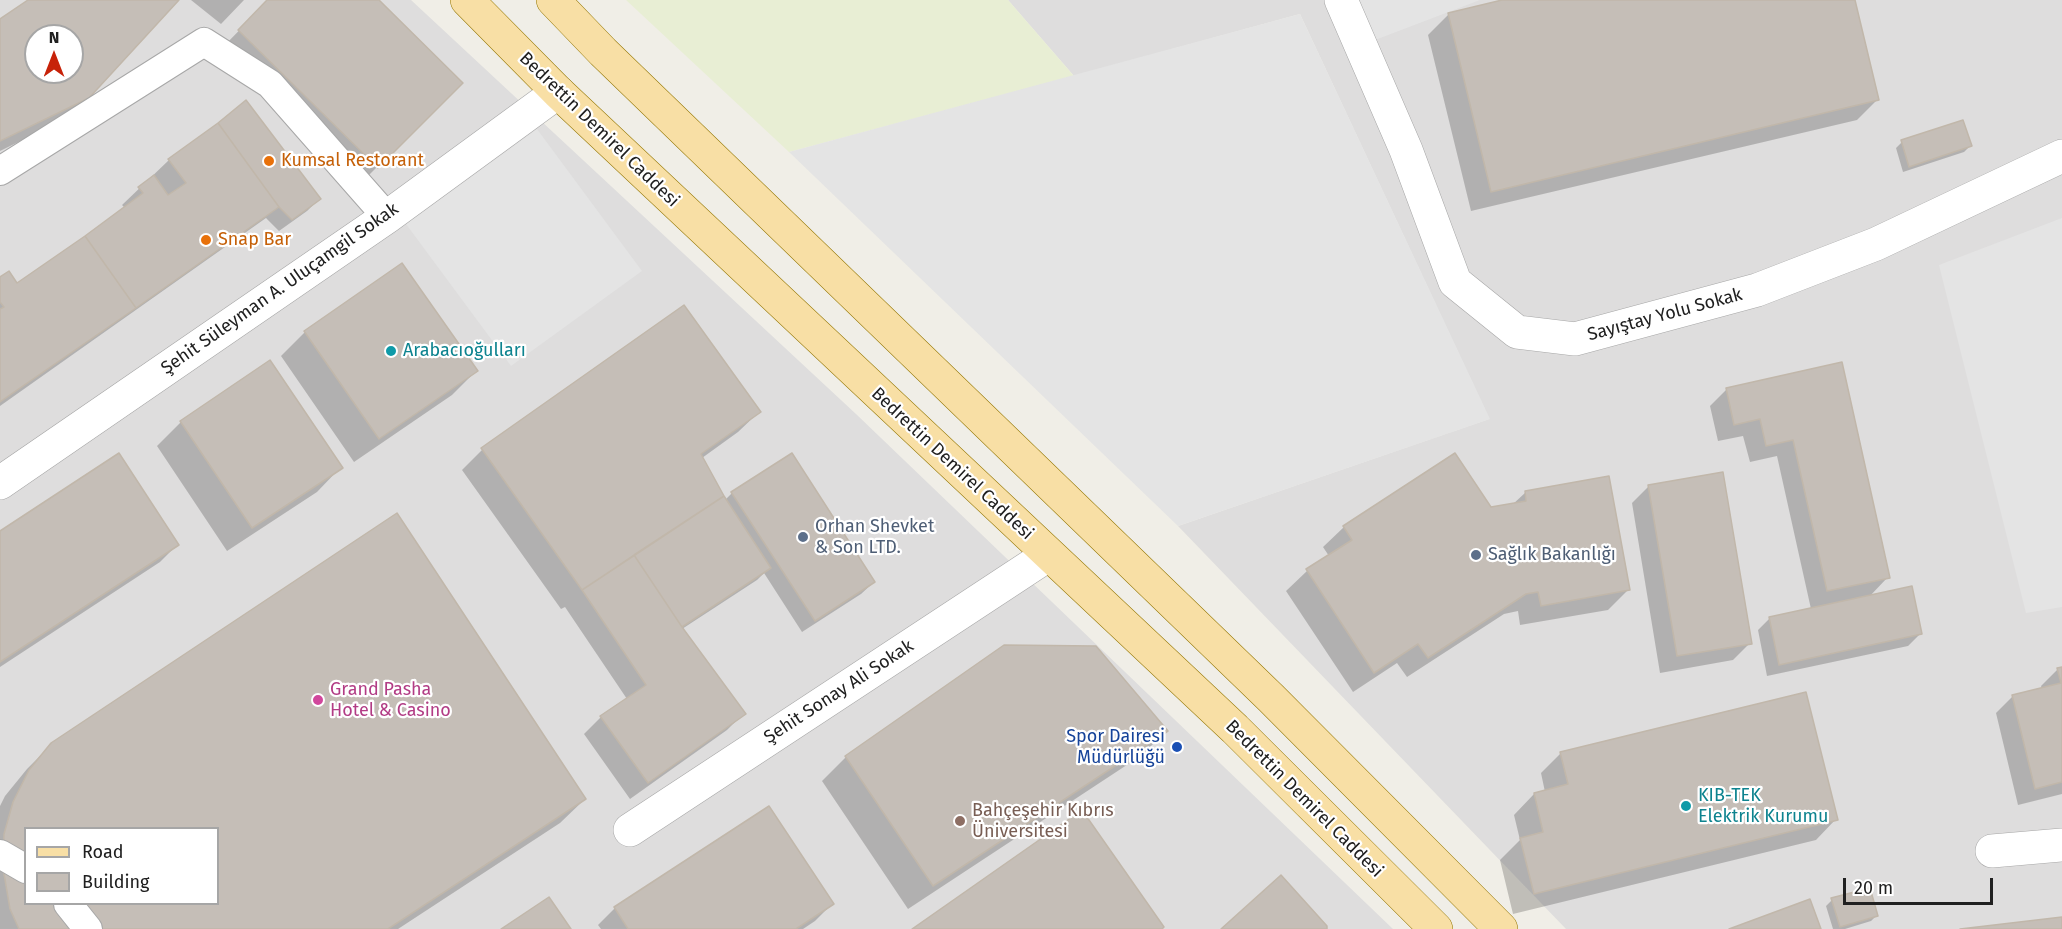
<!DOCTYPE html>
<meta charset="utf-8">
<style>
body{margin:0}
#map{position:relative;width:2062px;height:929px;overflow:hidden;background:#f0eee7;font-family:"Fira Sans",sans-serif}
canvas{display:block}
.legend{position:absolute;left:24px;top:827px;width:195px;height:78px;box-sizing:border-box;background:#fff;border:2px solid #a6a6a6;margin:0;padding:8px 10px;list-style:none;font-size:18px;color:#202020}
.legend li{display:flex;align-items:center;gap:12px;height:30px}
.legend b{width:30px;border:2px solid #a6a6a6}
.north{position:absolute;left:24px;top:24px;width:60px;height:60px;box-sizing:border-box;background:#fff;border:2px solid #a6a6a6;border-radius:50%;rotate:0deg;font-size:16px;font-weight:700;line-height:24px;text-align:center;color:#202020}
.north::after{content:'';display:block;margin:auto;width:21px;height:27px;background:#c72209;clip-path:polygon(50% 0,100% 100%,50% 72%,0 100%)}
.scale{position:absolute;left:1843px;top:878px;width:150px;height:27px;box-sizing:border-box;border:3px solid #202020;border-top:0;padding-left:8px;font-size:18px;line-height:21px;white-space:nowrap;color:#202020;-webkit-text-stroke:4px #fff;paint-order:stroke}
</style>
<div id="map">
<canvas width="2062" height="929"></canvas>
<ul class="legend">
<li><b style="height:8px;background:#f8dfa5"></b>Road</li>
<li><b style="height:16px;background:#c5beb7"></b>Building</li>
</ul>
<div class="north">N</div>
<div class="scale">20 m</div>
</div>
<script>
const ctx = document.querySelector('canvas').getContext('2d');
ctx.lineJoin = 'round';
function fillPath(path, color) { ctx.fillStyle = color; ctx.fill(path, 'evenodd'); }
function stroke(path, color, width, dash) { ctx.strokeStyle = color; ctx.lineWidth = width; ctx.lineCap = dash ? 'butt' : 'round'; ctx.setLineDash(dash || []); ctx.stroke(path); }
function label(font, color, halo, rows, align = 'center') {
  ctx.font = font + ' "Fira Sans",sans-serif'; ctx.lineWidth = 4.5; ctx.setLineDash([]); ctx.textBaseline = 'middle'; ctx.strokeStyle = halo; ctx.fillStyle = color; for (const [text, x, y, turn = 0] of rows) {
    ctx.save(); ctx.translate(x, y); ctx.rotate((+turn || 0) * Math.PI / 180); ctx.textAlign = isNaN(turn) ? turn : align; if (halo) ctx.strokeText(text, 0, 0); ctx.fillText(text, 0, 0); ctx.restore();
  }
}
fillPath(new Path2D(`
 M0,0H411L856,414L1393,929H0ZM36,36H72V72H36ZM26,828H218V904H26Z
 M1008,0H2062V929H1566L1178,526L1489,419L1300,14L1074,76Z`), '#dedddd');
fillPath(new Path2D(`
 M626,0H1008L1074,76L789,152Z`), '#e8eed4');
fillPath(new Path2D(`
 M1359,0H1480L1375,40Z
 M1300,14L1490,419L1178,526L789,152Z
 M537,129L642,271L511,366L406,224Z
 M2062,218V607L2026,613L1939,265Z`), '#e4e4e4');
fillPath(new Path2D(`
 M31,0H177L67,118L0,151V21ZM36,36H72V72H36Z
 M191,0H244L221,24Z
 M269,0H377L461,83L360,184L222,48Z
 M1508,0H1854L1878,99L1857,120L1471,211L1428,35L1449,14Z
 M1902,142L1970,146L1964,152L1903,172L1896,148Z
 M169,160L319,199L307,211L279,231L266,218L0,406V279L17,285L125,208L122,205Z
 M684,307L759,412L738,432L702,458L725,500L732,493L874,582L861,594L802,632L764,573L757,580L682,629L744,713L727,730L630,799L584,734L601,717L627,699L565,607L561,609L462,470L482,450Z
 M305,332L476,371L452,395L354,462L281,356Z
 M270,362L341,467L317,492L227,551L157,446L181,422Z
 M1841,364L1888,577L1869,597L1920,634L1908,646L1767,676L1758,630L1770,618L1811,609L1777,456L1750,462L1743,436L1718,441L1710,406L1727,389Z
 M1649,486L1750,643L1733,660L1660,673L1632,503Z
 M1526,492L1628,590L1608,610L1520,625L1518,611L1504,614L1407,677L1397,663L1353,692L1286,591L1307,571L1329,556L1323,547L1344,527L1512,505Z
 M0,533L177,545L160,562L0,667Z
 M2062,668V794L2018,805L1996,713L2013,696L2042,689L2041,686L2058,669Z
 M1166,731L1142,755L908,909L822,781L846,757Z
 M52,744L585,799L560,823L398,929H0V806L5,796L27,769ZM26,828H218V904H26Z
 M1561,753L1836,819L1816,840L1513,914L1500,860L1520,840L1514,815L1534,794L1545,792L1541,773Z
 M1832,900L1877,915L1871,921L1845,929H1833L1826,906Z
 M832,904L815,921L803,929H601L598,925L615,908Z`), '#0003');
const building = new Path2D(`
 M28,0H179L89,98L0,141V19ZM36,36H72V72H36Z
 M267,0H379L463,83L378,168L238,30Z
 M1502,0H1855L1879,100L1491,192L1448,13Z
 M246,100L321,199L292,220L279,207L218,123Z
 M1963,120L1972,146L1909,167L1901,140Z
 M218,123L279,207L136,308L85,236L143,193L138,187L154,175L168,195L186,183L168,159Z
 M85,236L136,308L0,402V309L4,307L0,302V277L9,271L17,283Z
 M402,263L478,371L379,439L304,331Z
 M684,305L761,412L701,454L724,496L582,590L481,448Z
 M270,360L343,468L252,528L180,421Z
 M1842,362L1890,578L1827,591L1793,440L1766,446L1760,419L1734,425L1726,388Z
 M119,453L179,545L0,662V531Z
 M792,453L875,582L815,621L731,492Z
 M1455,453L1491,507L1526,501L1525,491L1609,476L1630,590L1541,606L1538,592L1526,594L1428,658L1418,644L1374,673L1306,569L1352,540L1343,526Z
 M1723,472L1752,644L1677,656L1648,485Z
 M724,496L771,568L682,627L634,555Z
 M397,513L586,799L388,929H19L10,909L3,868L4,834L13,802L29,770L51,743ZM26,828H218V904H26Z
 M634,555L682,627L746,714L648,783L600,716L646,685L582,590Z
 M1912,586L1922,634L1779,665L1769,617Z
 M1004,645L1096,646L1168,731L933,886L845,756Z
 M2062,667V782L2035,789L2012,695L2061,683L2057,668Z
 M1806,692L1838,820L1534,894L1520,838L1543,832L1534,793L1568,784L1560,752Z
 M769,806L834,904L796,929H628L614,907Z
 M1082,810L1164,927L1162,929H912Z
 M1281,875L1327,926V929H1221Z
 M1870,888L1878,916L1840,927L1831,898Z
 M549,897L571,929H501Z
 M1810,899L1821,929H1729Z
 M2062,917V929H1960Z`);
fillPath(building, '#c5beb7');
stroke(building, '#c1b7aa', 1.5);
const service = new Path2D(`
 M0,171L204,42L270,84L387,217
 M0,854L26,869
 M68,904L88,929`);
const minor = new Path2D(`
 M1341,0L1406,150L1455,282L1517,332L1575,339L1757,290L1876,244L2062,156
 M0,483L387,217L558,92
 M630,830L1048,555
 M1992,851L2062,845`);
const primary = new Path2D(`
 M467,0L558,92L1235,729L1436,929
 M553,0L603,52L1271,698L1501,929`);
stroke(service, '#a7a7a7', 30);
stroke(minor, '#a7a7a7', 34);
stroke(primary, '#967907', 34);
stroke(service, '#fff', 28);
stroke(minor, '#fff', 33);
stroke(primary, '#f8dfa5', 33);
for (const [x, y, r, color] of [
 [269,161,6,"#e8710a"],
 [206,240,6,"#e8710a"],
 [391,351,6,"#0f9aa8"],
 [803,537,6,"#5c6f8a"],
 [1476,555,6,"#5c6f8a"],
 [318,700,6,"#d1479c"],
 [1177,747,6,"#1a4fb4"],
 [1686,806,6,"#0f9aa8"],
 [960,821,6,"#8d6e63"]
]) { const dot = new Path2D(); dot.arc(x, y, r, 0, 2 * Math.PI); ctx.fillStyle = color; ctx.fill(dot); stroke(dot, '#fff', 2); }
label('18px', '#202020', '#fff', [
 ["Bedrettin Demirel Caddesi",599,130,44],
 ["Şehit Süleyman A. Uluçamgil Sokak",280,289,-35],
 ["Sayıştay Yolu Sokak",1665,315,-15],
 ["Bedrettin Demirel Caddesi",952,464,43],
 ["Şehit Sonay Ali Sokak",839,692,-33],
 ["Bedrettin Demirel Caddesi",1304,799,45]
]);
label('18px', '#c56008', '#fff', [
 ["Kumsal Restorant",281,161],
 ["Snap Bar",218,240]
], 'left');
label('18px', '#0d838f', '#fff', [
 ["Arabacıoğulları",403,351],
 ["KIB-TEK",1698,796],
 ["Elektrik Kurumu",1698,817]
], 'left');
label('18px', '#4e5e75', '#fff', [
 ["Orhan Shevket",815,527],
 ["& Son LTD.",815,548],
 ["Sağlık Bakanlığı",1488,555]
], 'left');
label('18px', '#b23c85', '#fff', [
 ["Grand Pasha",330,690],
 ["Hotel & Casino",330,711]
], 'left');
label('18px', '#164399', '#fff', [
 ["Spor Dairesi",1165,737],
 ["Müdürlüğü",1165,758]
], 'right');
label('18px', '#785e54', '#fff', [
 ["Bahçeşehir Kıbrıs",972,811],
 ["Üniversitesi",972,832]
], 'left');
</script>
